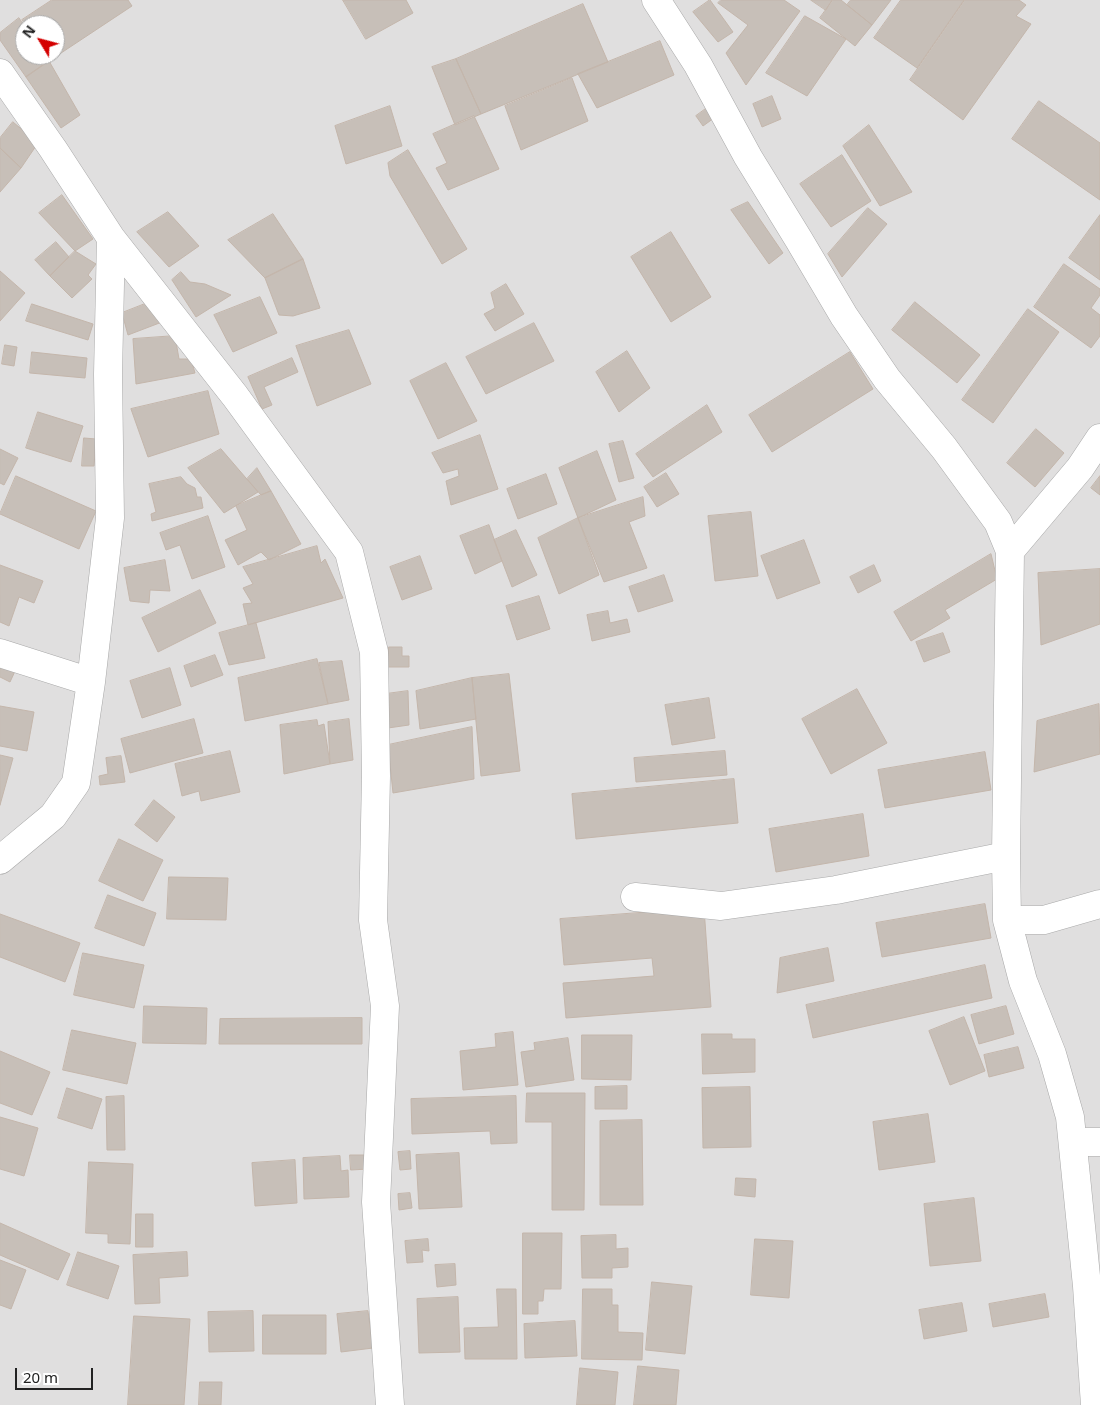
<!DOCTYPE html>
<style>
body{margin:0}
#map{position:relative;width:1100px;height:1405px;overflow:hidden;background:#f2efe9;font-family:"Noto Sans",sans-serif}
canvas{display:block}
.north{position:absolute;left:15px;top:15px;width:50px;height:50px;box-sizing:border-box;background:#fff;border:1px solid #a7a7a7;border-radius:50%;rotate:307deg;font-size:14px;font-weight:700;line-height:20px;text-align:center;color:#222}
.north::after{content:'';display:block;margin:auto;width:18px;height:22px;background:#d40000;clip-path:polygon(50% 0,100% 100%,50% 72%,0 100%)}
.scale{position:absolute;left:15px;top:1368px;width:78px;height:22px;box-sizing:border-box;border:2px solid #222;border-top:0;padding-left:6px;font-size:15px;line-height:18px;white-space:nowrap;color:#222;-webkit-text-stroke:4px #fff;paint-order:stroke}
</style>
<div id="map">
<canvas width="1100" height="1405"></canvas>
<div class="north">N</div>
<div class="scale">20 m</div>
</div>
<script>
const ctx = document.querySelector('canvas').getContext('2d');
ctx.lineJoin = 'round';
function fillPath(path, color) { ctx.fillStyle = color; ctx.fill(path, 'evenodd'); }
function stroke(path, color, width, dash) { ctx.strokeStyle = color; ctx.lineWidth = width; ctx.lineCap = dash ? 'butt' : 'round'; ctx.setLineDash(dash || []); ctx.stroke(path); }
fillPath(new Path2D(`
 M0,0H1100V1405H0ZM25,25H55V55H25Z`), '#e0dfdf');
const building = new Path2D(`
 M52,0H128L132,6L49,61L45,55H55V25H26L22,20Z
 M343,0H406L413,13L366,39Z
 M710,0L733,32L718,42L693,12Z
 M721,0H784L800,11L746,85L726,53L748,25L718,3Z
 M811,0H832L826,10Z
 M833,0H841L872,25L855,46L820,18Z
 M851,0H891L872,25L847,5Z
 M901,0H964L917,68L874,38Z
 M965,0H1019L1026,5L1016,16L1031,24L963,120L910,80Z
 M583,4L608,62L481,114L456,59Z
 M805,16L846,39L807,96L766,73Z
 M19,18L25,27V55H45L49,61L26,77L0,40V33Z
 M660,41L674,75L597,108L578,74Z
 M456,59L481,114L455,125L432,67Z
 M49,61L80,115L61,128L26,77Z
 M572,78L588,121L521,150L505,106Z
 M772,96L781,119L762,127L753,104Z
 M1039,101L1100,143V200L1012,139Z
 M390,106L402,146L346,164L335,126Z
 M707,108L714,118L703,126L696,116Z
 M474,116L499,169L448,190L436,168L447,163L433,134Z
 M13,122L38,143L21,168L0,148V138Z
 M869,125L912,192L880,206L843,146Z
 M0,148L21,168L0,192Z
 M408,150L467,249L442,264L390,176L388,163Z
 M842,155L871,201L831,227L800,184Z
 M62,195L93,239L75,251L39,213Z
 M748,202L783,253L769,264L731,210Z
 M868,208L887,224L842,277L828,254Z
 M168,212L199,246L169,267L137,232Z
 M273,214L303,259L265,278L228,240Z
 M1100,215V280L1069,258Z
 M671,232L711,297L671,322L631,257Z
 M56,242L69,257L50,276L35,260Z
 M75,251L96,264L88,275L92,279L72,298L50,276Z
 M303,259L320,308L293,316L279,315L265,278Z
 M1064,264L1100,289V295L1091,308L1100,315V336L1091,348L1034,307Z
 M0,271L25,293L0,321Z
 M181,272L190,282L205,284L231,295L196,317L172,280Z
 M506,284L524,314L495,331L484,314L495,308L491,293Z
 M260,297L277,333L233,352L214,315Z
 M150,302L162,322L128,335L122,313Z
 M915,302L980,355L957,383L892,330Z
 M32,304L93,324L88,340L26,321Z
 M1028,309L1059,332L993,423L962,400Z
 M534,323L554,361L486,394L466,357Z
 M349,330L371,384L317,406L296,346Z
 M175,336L179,359H191L195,373L136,384L133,339Z
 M5,345L17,347L14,366L2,364Z
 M627,351L650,388L619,412L596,372Z
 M32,352L87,358L85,378L30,373Z
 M850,352L873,389L772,452L749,415Z
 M292,358L298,372L264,387L272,405L262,409L248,377Z
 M446,363L477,421L438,439L410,381Z
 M208,391L219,434L148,457L131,409Z
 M707,405L722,432L653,477L636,454Z
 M38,412L83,426L71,462L26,448Z
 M1036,429L1064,453L1035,487L1007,463Z
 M480,435L498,489L451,505L446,481L459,476L458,469L443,473L432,453Z
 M84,438L96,439L94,466H82Z
 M623,441L634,478L619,482L609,444Z
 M0,449L18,458L4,485L0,483Z
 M221,449L258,492L224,513L188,468Z
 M597,451L616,500L578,518L559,468Z
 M257,468L271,491L261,495L247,479Z
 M666,473L679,494L657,507L644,487Z
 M546,474L557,504L518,519L507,489Z
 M16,476L96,511L79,549L0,514Z
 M1100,476V495L1091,488Z
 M181,477L187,484L195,488L197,497H201L203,508L152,521L151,514L156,512L149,484Z
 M271,491L301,544L269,560L261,552L238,565L225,540L247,530L236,506Z
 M643,497L645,516L629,522L647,568L604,582L578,518Z
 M751,512L758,576L715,581L708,516Z
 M208,516L225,567L192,579L180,545L166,550L160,533Z
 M578,518L599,575L559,594L538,538Z
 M489,525L502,561L475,574L460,536Z
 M516,530L537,575L512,587L494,540Z
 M804,540L820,583L777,599L761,556Z
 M317,546L321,563L325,559L343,598L248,625L243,604L252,603L243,588L253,584L243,567Z
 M991,554L997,579L945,610L950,618L911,641L894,612Z
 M420,556L432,589L402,600L390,567Z
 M165,560L170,591L150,590L149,603L130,601L124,568Z
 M0,565L43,581L34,603L19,597L9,626L0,622Z
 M874,565L881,581L858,593L850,577Z
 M1100,569V624L1041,645L1038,573Z
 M664,575L673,601L638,612L629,587Z
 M200,590L216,623L158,652L142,618Z
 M539,596L550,629L517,640L506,606Z
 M608,611L610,623L627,619L630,632L592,641L587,615Z
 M256,623L265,658L229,665L219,633Z
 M943,633L950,652L924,662L916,642Z
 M389,647H402V656H409V667H388Z
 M215,655L223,675L191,687L184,666Z
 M317,659L328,704L245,721L238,678Z
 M0,661L16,669L10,682L0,677Z
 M342,661L349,700L328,704L319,663Z
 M170,668L181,705L142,718L130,681Z
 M509,674L520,771L481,776L472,678Z
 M472,678L476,719L420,729L416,691Z
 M857,689L887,743L831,774L802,719Z
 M408,691L409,725L388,728L386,694Z
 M709,698L715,738L672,745L665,705Z
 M1099,704L1100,754L1034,772L1037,721Z
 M0,706L34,712L27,751L0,746Z
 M194,719L203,753L130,773L121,739Z
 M349,719L353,760L330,764L328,722Z
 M317,720L318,726L324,724L330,764L284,774L280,725Z
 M472,727L474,779L393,793L388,745Z
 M230,751L240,792L201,801L199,791L182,796L175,764Z
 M725,751L727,775L636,782L634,758Z
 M985,752L991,790L885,808L878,770Z
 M0,755L13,758L0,805Z
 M121,756L125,782L100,785L99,776L108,774L106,758Z
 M734,779L738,823L576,839L572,794Z
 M154,800L175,817L157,842L135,825Z
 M863,814L869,856L776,872L769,829Z
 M119,839L163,860L143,901L99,881Z
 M169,877L228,878L226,920L167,919Z
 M108,895L156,913L144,946L95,928Z
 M985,904L991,938L882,957L876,923Z
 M704,908L711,1007L566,1018L563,983L654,976L652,958L564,965L560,919Z
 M0,914L80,943L65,982L0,957Z
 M828,948L834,981L777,993L780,958Z
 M83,953L144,965L134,1008L74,995Z
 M985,965L992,998L813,1038L806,1005Z
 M144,1006L207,1008L206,1044L143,1043Z
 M1006,1006L1014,1034L979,1044L971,1015Z
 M964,1017L985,1071L950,1085L929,1031Z
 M362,1018V1044H219L220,1019Z
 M72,1030L136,1043L127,1084L63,1070Z
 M513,1032L518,1085L463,1090L460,1051L496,1047L495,1034Z
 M702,1034H732V1039H755V1072L703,1074Z
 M582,1035H632L631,1080L582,1079Z
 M568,1038L574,1080L526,1087L521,1052L535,1050L534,1043Z
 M1018,1047L1024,1068L989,1077L984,1055Z
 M0,1051L50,1072L32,1115L0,1103Z
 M627,1086V1109H595V1087Z
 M750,1087L751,1147L703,1148L702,1088Z
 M67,1088L102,1099L92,1129L58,1118Z
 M527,1093H585L584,1210H552V1122H526Z
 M124,1096L125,1150H107L106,1097Z
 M516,1096L517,1143L491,1144L490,1131L412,1134L411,1099Z
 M928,1114L935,1162L879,1170L873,1122Z
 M0,1117L38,1128L24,1176L0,1169Z
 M642,1120L643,1205H600V1121Z
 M410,1151L411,1169L400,1170L398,1152Z
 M459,1153L462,1207L419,1209L416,1155Z
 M350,1155H368V1169L351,1170Z
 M340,1156L341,1171L348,1170L349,1197L304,1199L303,1158Z
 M295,1160L297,1203L255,1206L252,1163Z
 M89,1162L133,1164L130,1244L108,1243V1234L86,1233Z
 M736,1178L756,1179L755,1197L735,1195Z
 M410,1193L412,1208L399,1210L398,1194Z
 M974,1198L981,1261L930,1266L924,1204Z
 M136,1214H153V1247H136Z
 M0,1223L70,1254L58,1280L0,1255Z
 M523,1233H562L561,1289H544L543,1301H538V1314H523Z
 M616,1235V1249L628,1248V1267L612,1268V1278H582L581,1236Z
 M428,1239L429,1251L422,1250L423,1262L407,1263L405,1241Z
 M755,1239L793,1241L789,1298L751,1295Z
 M78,1252L119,1266L108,1299L67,1285Z
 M187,1252L188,1276L159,1278L160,1303L135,1304L133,1255Z
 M0,1260L26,1270L11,1309L0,1305Z
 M455,1264L456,1285L437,1287L435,1265Z
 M652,1282L692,1286L685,1354L646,1350Z
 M497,1289H516L517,1359H465L464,1328L498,1327Z
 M583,1289H612V1305H618V1332L643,1333L642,1360L582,1359Z
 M1045,1294L1049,1317L993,1327L989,1304Z
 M458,1297L460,1352L419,1353L417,1299Z
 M962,1303L967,1331L924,1339L919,1310Z
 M253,1311L254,1351L209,1352L208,1312Z
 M368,1311L373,1348L341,1352L337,1314Z
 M263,1315H326V1354H263Z
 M134,1316L190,1319L184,1405H128Z
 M575,1321L577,1356L525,1358L524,1324Z
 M638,1366L679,1370L676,1405H634Z
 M580,1368L618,1372L615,1405H577Z
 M200,1382H222L221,1405H199Z`);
fillPath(building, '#c7bfb8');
stroke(building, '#c4b6ab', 1);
const minor = new Path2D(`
 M656,0L698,65L748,157L799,240L844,316L887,379L944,448L998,522L1010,551L1006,856L1007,920L1023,981L1052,1054L1070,1117L1087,1286L1095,1405
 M0,73L53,149L111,238L235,396L349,552L374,652L376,776L373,920L385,1006L376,1202L390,1405
 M1010,551L1080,468L1100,438
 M0,653L91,682
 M0,860L53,816L76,783L91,682L110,518L108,374L111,238
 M635,897L721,906L836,890L1006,856
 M1007,920H1044L1100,904
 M1073,1142H1100`);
stroke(minor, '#a9a9a9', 29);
stroke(minor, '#fff', 28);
</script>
